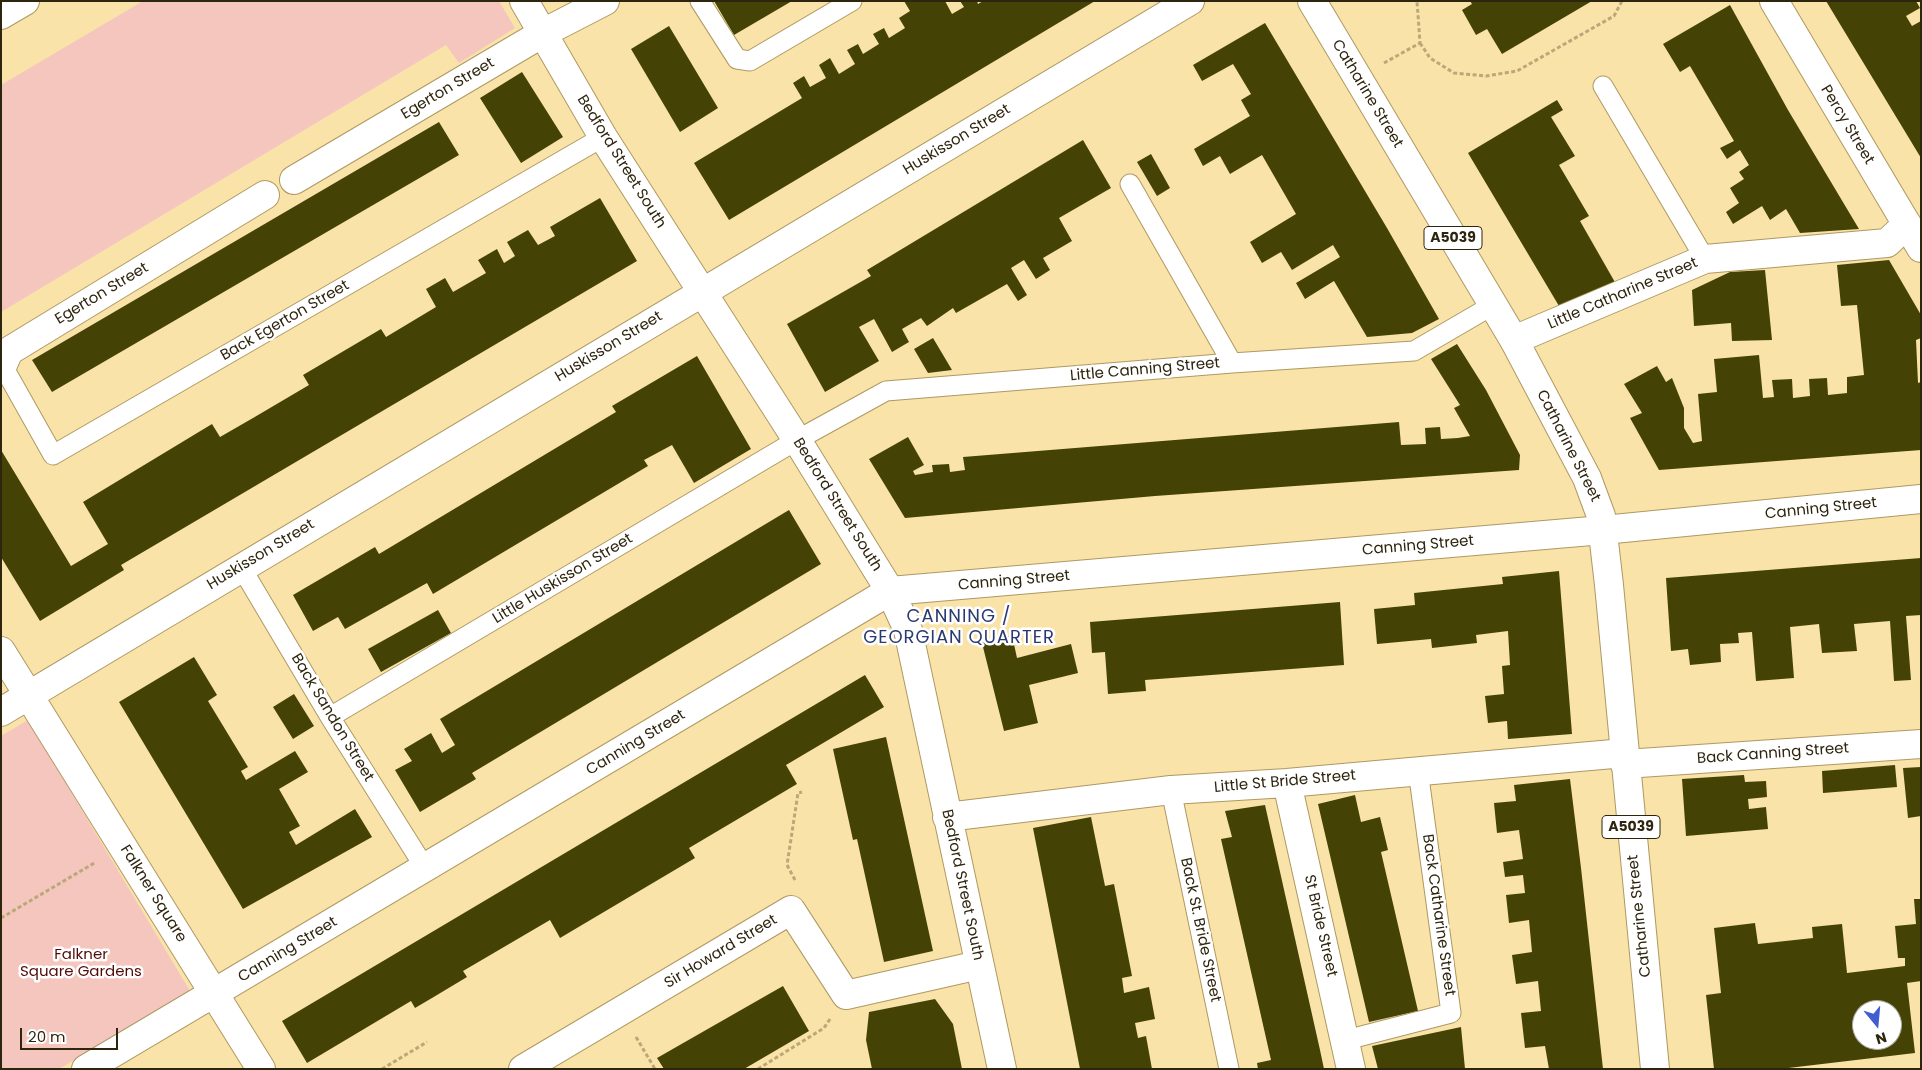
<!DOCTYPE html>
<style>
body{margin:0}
#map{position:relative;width:1922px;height:1070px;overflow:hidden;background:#f9e3a9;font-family:Poppins,sans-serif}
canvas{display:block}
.frame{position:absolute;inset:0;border:2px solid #2e250f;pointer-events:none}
.north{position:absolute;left:1852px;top:1000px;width:50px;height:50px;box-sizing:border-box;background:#fff;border:1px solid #aba89f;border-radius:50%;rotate:163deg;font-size:14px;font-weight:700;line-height:20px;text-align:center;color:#2e250f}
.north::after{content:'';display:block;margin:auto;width:18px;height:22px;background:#415dd0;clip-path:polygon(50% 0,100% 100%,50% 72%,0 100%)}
.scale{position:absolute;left:20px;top:1028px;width:98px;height:22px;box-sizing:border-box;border:2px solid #2e250f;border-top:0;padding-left:6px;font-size:15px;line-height:18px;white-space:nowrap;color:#2e250f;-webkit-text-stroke:4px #fff;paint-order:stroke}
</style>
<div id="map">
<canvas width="1922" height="1070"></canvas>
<div class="frame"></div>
<div class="north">N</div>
<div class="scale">20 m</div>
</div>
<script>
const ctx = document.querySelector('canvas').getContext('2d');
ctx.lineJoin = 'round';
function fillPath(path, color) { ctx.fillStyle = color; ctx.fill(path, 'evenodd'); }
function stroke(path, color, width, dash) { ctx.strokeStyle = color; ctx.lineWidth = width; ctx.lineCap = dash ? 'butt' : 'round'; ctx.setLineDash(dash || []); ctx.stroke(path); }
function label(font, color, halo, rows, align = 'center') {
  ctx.font = font + ' Poppins,sans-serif'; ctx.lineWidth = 5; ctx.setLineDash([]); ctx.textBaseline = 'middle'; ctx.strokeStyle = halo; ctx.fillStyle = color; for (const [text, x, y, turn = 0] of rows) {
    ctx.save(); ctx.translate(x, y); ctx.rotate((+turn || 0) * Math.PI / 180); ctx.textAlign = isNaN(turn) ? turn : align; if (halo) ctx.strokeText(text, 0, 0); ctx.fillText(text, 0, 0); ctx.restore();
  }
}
fillPath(new Path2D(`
 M143,1H499L515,28L459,63L446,45L1,312V85Z
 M28,720L190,991L59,1069H1V736Z`), '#f5c6be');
fillPath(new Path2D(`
 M714,1H792L734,35Z
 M904,1H945L952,14L964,7L960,1H977L978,4L983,1H1095L729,220L694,163L802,98L793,83L804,76L810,87L826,78L819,65L830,58L839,74L855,64L847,50L858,44L863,54L879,44L873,34L884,28L889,38L905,28L899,18L910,11Z
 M1470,1H1592L1502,54L1487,29L1476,35L1462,10L1472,4Z
 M1826,1H1916L1920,8L1906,16L1912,26L1921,21V158Z
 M1730,5L1788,110L1859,229L1800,233L1786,209L1770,220L1762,206L1733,224L1726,212L1739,203L1730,188L1744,179L1739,172L1749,165L1740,150L1727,159L1720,148L1734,141L1690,66L1680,72L1663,44Z
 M1265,23L1387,228L1439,319L1412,333L1367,337L1334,281L1305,299L1296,283L1340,257L1333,245L1292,270L1281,252L1262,263L1250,242L1296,214L1262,155L1230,174L1220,156L1203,166L1194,149L1250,116L1241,100L1251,94L1233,64L1202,81L1193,65Z
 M669,26L718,108L680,132L631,49Z
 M522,72L563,137L521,163L480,98Z
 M1557,100L1563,110L1551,117L1575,156L1559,165L1589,216L1580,221L1616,284L1559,306L1468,153Z
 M439,122L459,155L52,392L32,360Z
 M1083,140L1111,188L1059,218L1072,241L1043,258L1050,270L1036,279L1024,260L1011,268L1027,295L1018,301L1007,284L956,313L953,308L927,326L921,318L902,329L909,342L892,352L874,319L859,327L879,361L825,392L787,324L871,276L867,270Z
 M1151,154L1170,188L1157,196L1137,162Z
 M600,198L637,261L121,565L124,570L40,621L1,557V450L71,566L108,544L83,502L212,424L220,437L253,418L309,385L303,375L381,329L386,337L436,307L426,289L445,278L453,292L486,273L478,260L497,249L504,263L515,256L507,242L528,230L538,245L555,236L550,227Z
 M1889,260L1921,315V338L1916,340L1918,383L1921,382V450L1659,470L1630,418L1642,413L1624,384L1657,366L1666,382L1672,378L1684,408V428L1693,443L1702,441L1698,394L1717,392L1714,359L1759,355L1763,398L1774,397L1772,380L1792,379L1793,398L1810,396L1809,379L1827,378L1828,395L1847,393V377L1864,375L1857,305L1841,306L1837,265Z
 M1765,270L1772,340L1732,341L1731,323L1694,326L1692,290L1730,272Z
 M933,338L952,370L928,373L914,349Z
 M1457,344L1486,390L1520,455L1519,470L1155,496L905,518L869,459L908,437L924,465L913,471L915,475L933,472L932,465L949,464L950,472L965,470L963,457L1399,422L1401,445L1426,444L1425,428L1440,427L1441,439L1458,438L1470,436L1454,408L1460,405L1431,359Z
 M697,356L751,449L694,483L672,445L644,460L648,466L433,594L427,583L345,629L338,617L313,631L293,595L375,547L379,554L616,412L612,406Z
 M789,510L821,564L472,773L476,779L420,812L395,770L412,761L404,749L431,733L442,753L455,745L440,719Z
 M1921,558V615L1906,616L1911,680L1894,681L1890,621L1854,624L1857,651L1822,653L1819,624L1790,627L1794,678L1756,681L1752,632L1738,633L1739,643L1720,644L1721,662L1690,665L1688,649L1671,651L1666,578Z
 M1559,571L1572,734L1508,739L1507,721L1488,723L1485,696L1504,694L1502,666L1510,665L1508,631L1476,635L1477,643L1432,648L1431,639L1377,644L1374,609L1415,605L1414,593L1503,584L1502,577Z
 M1340,602L1344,665L1145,680L1146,691L1108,694L1105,652L1092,653L1090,622Z
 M438,610L451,633L381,672L368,649Z
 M1012,635L1017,658L1071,644L1078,673L1029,685L1038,723L1004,731L982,643Z
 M194,657L217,695L208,701L248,767L241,771L246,780L295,751L308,772L279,789L300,826L289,832L296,845L355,809L372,837L243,909L119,702Z
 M865,675L884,707L786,765L797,784L689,848L695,858L560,938L550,920L463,971L467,977L432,998L415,1008L411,1001L307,1063L282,1021Z
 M294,694L314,726L293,739L273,707Z
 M886,737L933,951L884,962L857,839L853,840L833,749Z
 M1895,765L1897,787L1823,793L1822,771Z
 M1921,767V816L1908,818L1903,768Z
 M1744,775L1745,782L1766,781L1767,797L1748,799L1749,809L1766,807L1768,829L1686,836L1682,779Z
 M1570,779L1581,868L1603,1069H1549L1545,1046L1525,1048L1521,1013L1541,1011L1538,981L1516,984L1512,955L1532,952L1529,920L1509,923L1506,895L1525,893L1523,875L1505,877L1503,862L1523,859L1519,830L1497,833L1494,803L1516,801L1514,785Z
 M1355,795L1361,822L1380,817L1388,850L1381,852L1418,1011L1369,1022L1318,804Z
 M1265,805L1320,1050L1324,1069H1258L1257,1063L1271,1060L1221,839L1232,837L1225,811Z
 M1091,817L1105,886L1114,884L1132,976L1122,978L1124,993L1149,987L1155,1019L1135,1023L1138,1038L1146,1036L1152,1069H1080L1033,828Z
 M1914,899H1921V981L1907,983L1915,1053L1780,1069H1714L1706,995L1721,993L1714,928L1755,923L1758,944L1813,938L1812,927L1842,924L1847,973L1905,966V958H1898L1895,926L1916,924ZM1862,1010H1892V1040H1862Z
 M783,986L809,1031L744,1069H664L657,1058Z
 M935,999L953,1024L962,1069H872L866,1040L869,1012Z
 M1461,1027L1465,1069H1378L1372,1046Z`), '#444305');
const service = new Path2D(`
 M700,1L737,59L750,61L852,1
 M1603,86L1705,259
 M1130,184L1232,363
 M4,368L53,455L603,137
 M241,567L330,717L425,868
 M330,717L797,440L886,391L1232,363L1414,351L1493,305
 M1171,790L1229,1069
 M1346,1040L1451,1013L1418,770`);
const minor = new Path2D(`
 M524,1L603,137L797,440L890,591L908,630L1002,1069
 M1774,1L1921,248
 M294,180L543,33L605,1
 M1514,340L1705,259L1887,243L1907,224
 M1,369L9,351L265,195
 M1,651L261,1069
 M1,712L1190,1
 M1625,764L1921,744
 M1287,783L1351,1069
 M947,817L1171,790L1287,783L1624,753
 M86,1069L890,591L1603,530
 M523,1069L791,910L846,995L979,965`);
const tertiary = new Path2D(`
 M1603,530L1921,499`);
const primary = new Path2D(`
 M1312,1L1514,340L1587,478L1601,516L1609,585L1655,1069`);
const trunk = new Path2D(`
 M1,15L25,1`);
stroke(service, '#ae9962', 21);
stroke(minor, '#ae9962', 30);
stroke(tertiary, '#ae9962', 30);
stroke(primary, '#ae9962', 30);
stroke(trunk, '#ae9962', 30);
stroke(new Path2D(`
 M1420,43L1430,58L1454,73L1486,76L1517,71L1614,16L1622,1
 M1384,63L1420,43L1417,1
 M795,880L787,865L798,793L802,792
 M1,918L96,862
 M636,1037L655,1069
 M382,1069L427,1042
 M758,1069L824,1028L830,1019`), '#baa879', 3, [4, 2.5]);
stroke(service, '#fff', 19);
stroke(minor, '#fff', 28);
stroke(tertiary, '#fff', 28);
stroke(primary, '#fff', 28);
stroke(trunk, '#fff', 28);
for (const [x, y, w] of [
 [1453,238,58],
 [1631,827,58]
]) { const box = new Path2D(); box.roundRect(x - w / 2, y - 11.5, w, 23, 4); ctx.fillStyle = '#fff'; ctx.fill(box); stroke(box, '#2e250f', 1); }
label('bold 14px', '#2e250f', null, [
 ["A5039",1453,238],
 ["A5039",1631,827]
]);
label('15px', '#2e250f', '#fff', [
 ["Egerton Street",448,89,-31],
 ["Catharine Street",1367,94,59],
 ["Percy Street",1847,125,59],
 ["Huskisson Street",957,140,-31],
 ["Bedford Street South",621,162,58],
 ["Egerton Street",102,294,-31],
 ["Little Catharine Street",1623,294,-23],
 ["Back Egerton Street",285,321,-30],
 ["Huskisson Street",609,347,-31],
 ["Little Canning Street",1145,370,-5],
 ["Catharine Street",1568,446,63],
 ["Bedford Street South",837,505,58],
 ["Canning Street",1821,509,-6],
 ["Canning Street",1418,546,-5],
 ["Huskisson Street",261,555,-31],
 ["Little Huskisson Street",563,579,-31],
 ["Canning Street",1014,581,-5],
 ["Back Sandon Street",332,718,59],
 ["Canning Street",636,743,-31],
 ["Back Canning Street",1773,754,-4],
 ["Little St Bride Street",1285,782,-5],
 ["Bedford Street South",962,885,78],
 ["Falkner Square",153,894,58],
 ["Back Catharine Street",1438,915,82],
 ["Catharine Street",1640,916,-96],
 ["St Bride Street",1320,926,77],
 ["Back St. Bride Street",1200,930,78],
 ["Canning Street",288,950,-31],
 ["Sir Howard Street",721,952,-31]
]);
label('15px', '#510c07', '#fff', [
 ["Falkner",81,955],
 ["Square Gardens",81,972]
]);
ctx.letterSpacing = '1px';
label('18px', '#293972', '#fff', [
 ["CANNING /",959,617],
 ["GEORGIAN QUARTER",959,638]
]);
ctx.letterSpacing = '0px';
</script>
